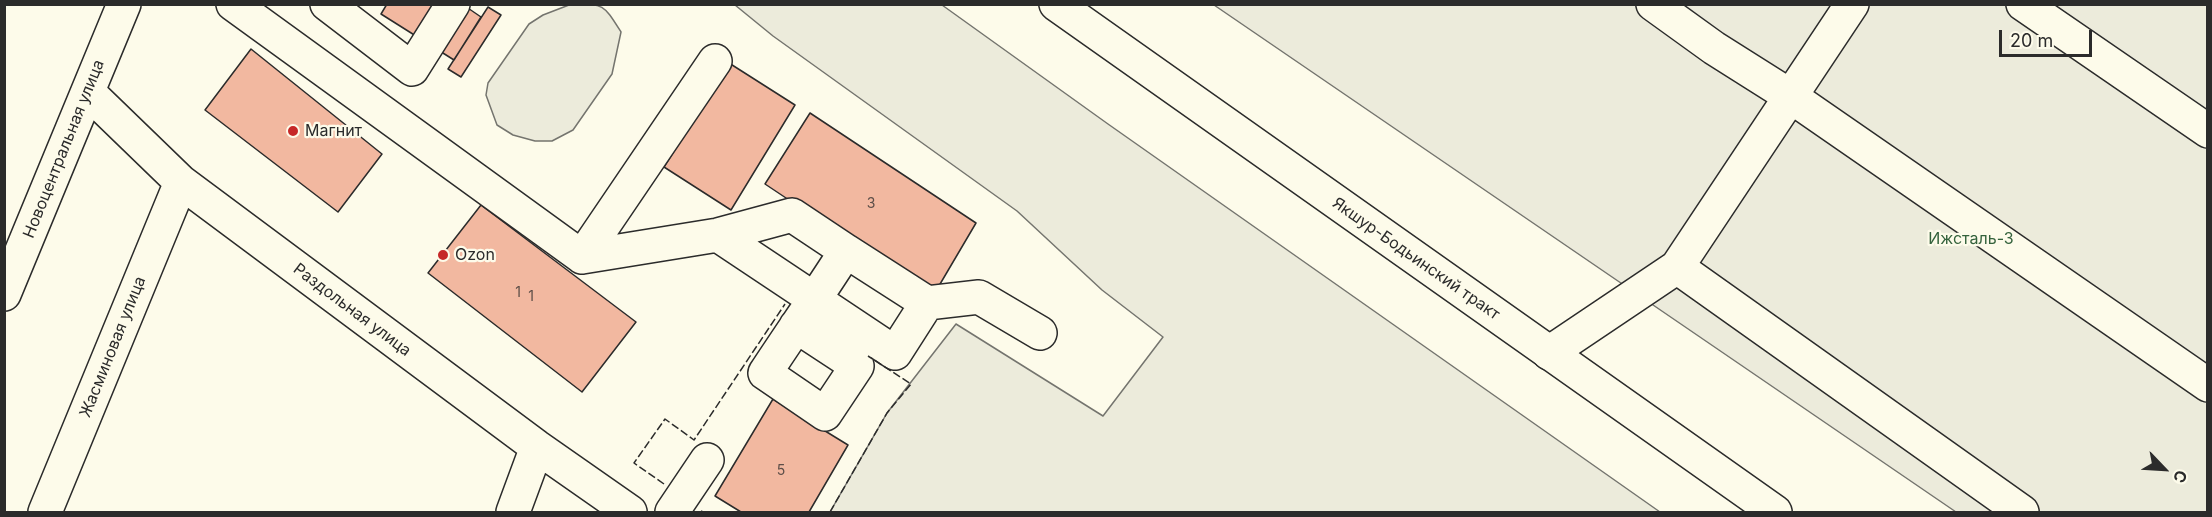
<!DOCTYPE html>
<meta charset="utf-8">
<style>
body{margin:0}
#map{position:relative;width:2212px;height:517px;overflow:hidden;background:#fdfbea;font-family:Inter,sans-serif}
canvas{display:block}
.frame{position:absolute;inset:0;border:6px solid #2b2b2b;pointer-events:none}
.north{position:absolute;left:2134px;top:439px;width:60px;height:60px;-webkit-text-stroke:4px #fdfbea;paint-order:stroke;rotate:115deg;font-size:16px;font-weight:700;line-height:24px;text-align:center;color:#2b2b2b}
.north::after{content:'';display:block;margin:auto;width:21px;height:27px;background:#2b2b2b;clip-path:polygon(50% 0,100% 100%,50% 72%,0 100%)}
.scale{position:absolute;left:1999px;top:30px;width:93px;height:27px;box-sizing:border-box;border:3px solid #2b2b2b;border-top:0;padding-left:8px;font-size:18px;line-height:21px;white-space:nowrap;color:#2b2b2b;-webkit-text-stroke:4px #fdfbea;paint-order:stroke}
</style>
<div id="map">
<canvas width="2212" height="517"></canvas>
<div class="frame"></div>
<div class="north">С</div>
<div class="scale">20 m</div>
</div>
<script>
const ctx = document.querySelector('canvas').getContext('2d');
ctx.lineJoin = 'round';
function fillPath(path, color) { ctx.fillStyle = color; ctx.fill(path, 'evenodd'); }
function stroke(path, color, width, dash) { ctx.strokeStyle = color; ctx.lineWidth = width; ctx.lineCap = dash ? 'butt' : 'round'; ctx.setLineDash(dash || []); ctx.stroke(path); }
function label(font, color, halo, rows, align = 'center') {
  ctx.font = font + ' Inter,sans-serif'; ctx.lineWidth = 4.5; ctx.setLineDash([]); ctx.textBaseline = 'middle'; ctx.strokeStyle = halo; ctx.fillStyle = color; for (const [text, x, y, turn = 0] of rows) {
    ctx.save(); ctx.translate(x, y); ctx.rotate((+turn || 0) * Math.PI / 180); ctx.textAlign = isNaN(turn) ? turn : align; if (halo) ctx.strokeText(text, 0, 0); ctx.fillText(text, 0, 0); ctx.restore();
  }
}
const green = new Path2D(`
 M569,5C604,4 602,2 621,32L612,74L573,130L552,141H535L513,135L497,125L486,95L488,83L529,24L543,15Z
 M735,5H942L1108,124L1660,512H830L887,413L956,324L1103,416L1163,337L1102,290L1017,211L773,36Z
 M1214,5H2207V512H1956Z`);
fillPath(green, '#ecebdb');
stroke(green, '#74746e', 1.5);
const building = new Path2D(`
 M387,4H462L481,17L454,60L381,14Z
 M488,7L501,15L461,77L448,69Z
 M251,49L382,154L338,212L205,110Z
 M729,63L795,105L731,210L664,167Z
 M810,113L976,223L933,296L765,184Z
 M481,205L636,322L582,392L428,273Z
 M773,399L848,445L809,512H741L715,496Z`);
fillPath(building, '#f2b8a0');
stroke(building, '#2b2b2b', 1.5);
const minor = new Path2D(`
 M233,4L582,257L718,235L792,215L846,251C820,292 792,332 765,373L825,414L857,366L796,326
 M327,4L412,69L453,4
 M1653,4L1714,48L1790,96L2208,385
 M2023,4L2208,131
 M88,92L181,182L537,447L630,512
 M718,235L895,353L927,303
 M846,251L927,303L979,297L1040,333
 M582,257L715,61
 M1677,267L2022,512
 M4,294L124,4
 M1549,353L1677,267L1852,4
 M45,512L181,182
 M513,512L537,447
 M672,512L707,460`);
const major = new Path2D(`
 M1056,4L1775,512`);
stroke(minor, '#2b2b2b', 36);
stroke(major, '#2b2b2b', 36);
stroke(minor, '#fdfbea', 33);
stroke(major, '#fdfbea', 33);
stroke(new Path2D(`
 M664,484L634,463L665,419L694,440L785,304
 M701,511L703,512
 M830,512L887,413L911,384L868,356`), '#2b2b2b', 1.5, [8, 3]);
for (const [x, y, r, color] of [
 [293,131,6,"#c62828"],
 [443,255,6,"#c62828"]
]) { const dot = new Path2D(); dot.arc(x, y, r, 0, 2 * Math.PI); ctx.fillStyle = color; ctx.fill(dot); stroke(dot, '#fdfbea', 2); }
label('14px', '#5d4e48', null, [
 ["3",871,204],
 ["1",518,293],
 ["1",531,297],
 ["5",781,471]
]);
label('16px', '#2b2b2b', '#fdfbea', [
 ["Магнит",305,131],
 ["Ozon",455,255]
], 'left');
label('16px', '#2b2b2b', '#fdfbea', [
 ["Новоцентральная улица",64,149,-68],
 ["Якшур-Бодьинский тракт",1416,259,35],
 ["Раздольная улица",352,310,37],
 ["Жасминовая улица",113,347,-68]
]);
label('16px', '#34623c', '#fdfbea', [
 ["Ижсталь-3",1971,239]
]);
</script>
